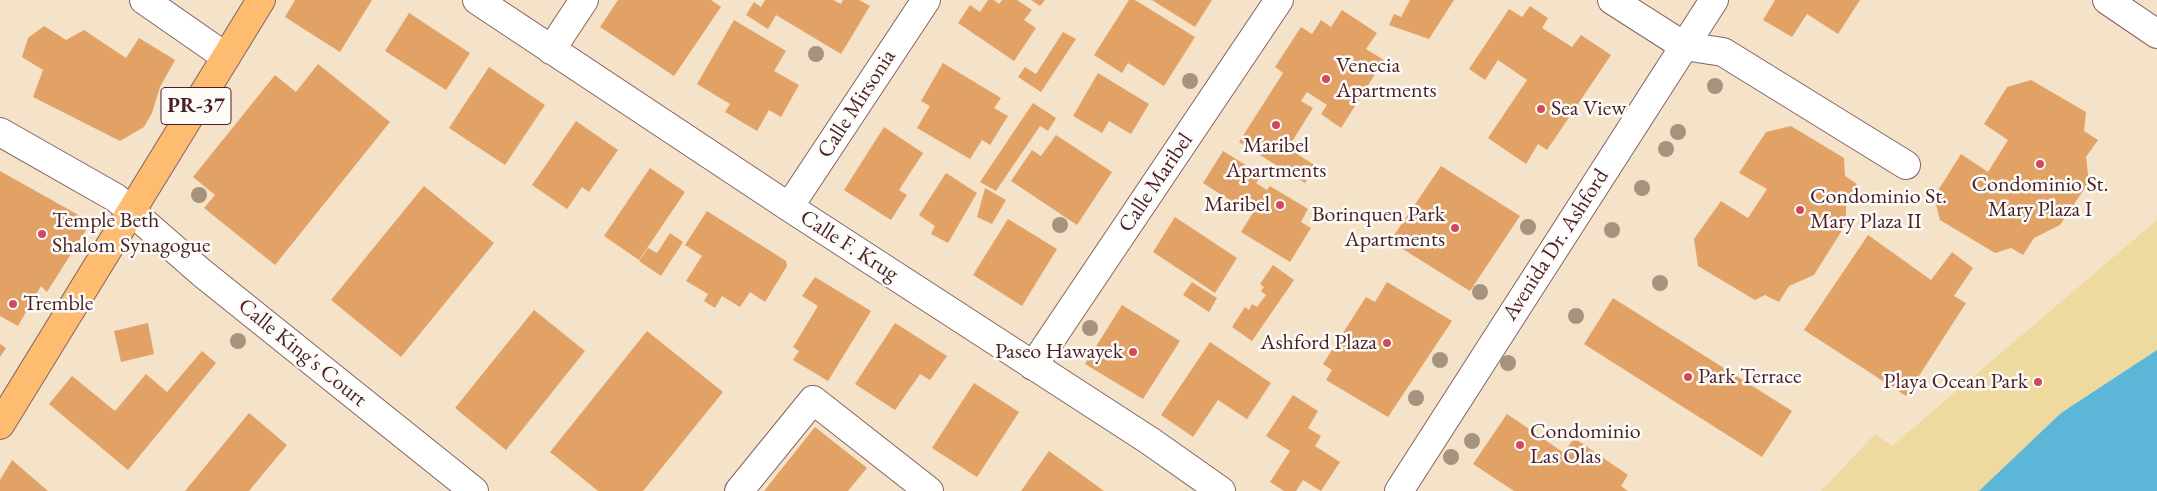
<!DOCTYPE html>
<style>
body{margin:0}
canvas{display:block;background:#f4e2c9}
</style>
<canvas width="2157" height="491"></canvas>
<script>
const ctx = document.querySelector('canvas').getContext('2d');
ctx.lineJoin = 'round';
function fillPath(path, color) { ctx.fillStyle = color; ctx.fill(path, 'evenodd'); }
function stroke(path, color, width, dash) { ctx.strokeStyle = color; ctx.lineWidth = width; ctx.lineCap = dash ? 'butt' : 'round'; ctx.setLineDash(dash || []); ctx.stroke(path); }
function label(font, color, halo, rows, align = 'center') {
  ctx.font = font + ' "EB Garamond",serif'; ctx.lineWidth = 5; ctx.setLineDash([]); ctx.textBaseline = 'middle'; ctx.strokeStyle = halo; ctx.fillStyle = color; for (const [text, x, y, turn = 0] of rows) {
    ctx.save(); ctx.translate(x, y); ctx.rotate((+turn || 0) * Math.PI / 180); ctx.textAlign = isNaN(turn) ? turn : align; if (halo) ctx.strokeText(text, 0, 0); ctx.fillText(text, 0, 0); ctx.restore();
  }
}
fillPath(new Path2D(`
 M2157,220V350L2061,413L1979,491H1821L1875,434L1892,446Z`), '#eeda9e');
fillPath(new Path2D(`
 M2157,350V491H1979L2061,413Z`), '#5bb6d8');
fillPath(new Path2D(`
 M295,0H372L340,52L285,17Z
 M618,0H711L721,7L674,76L600,27Z
 M765,0H833L841,4L843,0H859L870,6L841,54L776,15L768,29L746,15L754,2L761,7Z
 M988,0H994L999,4L1002,0H1017L1032,10L1024,20L1036,28L1014,61L958,23L970,5L980,12Z
 M1031,0H1045L1040,6Z
 M1129,0H1135L1195,37L1164,86L1128,63L1122,73L1094,55Z
 M1152,0H1212L1195,27Z
 M1410,0H1454L1429,39L1389,25L1394,14L1401,17Z
 M1775,0H1860L1838,34L1807,14L1792,37L1763,20Z
 M1530,6L1548,18L1542,28L1572,47L1581,35L1611,55L1547,150L1538,144L1526,164L1488,138L1527,80L1498,60L1485,80L1469,69L1509,9L1522,17Z
 M1342,10L1377,33L1366,49L1384,60L1341,128L1321,114L1327,105L1307,92L1301,101L1313,108L1288,148L1316,166L1305,183L1239,142L1283,73L1275,67L1301,27L1312,34L1321,20L1331,27Z
 M409,13L470,53L446,90L385,51Z
 M734,20L786,51L774,71L799,85L781,117L769,110L757,131L725,112L730,104L697,84Z
 M44,26L66,40L84,30L126,58L139,38L175,60L160,87L152,113L144,127L120,141L33,97L43,70L22,57L28,38Z
 M1063,32L1076,39L1041,92L1018,77L1025,67L1036,74Z
 M943,63L1001,98L994,108L1008,116L990,145L982,140L970,159L917,128L930,106L921,101Z
 M318,64L390,122L275,265L204,208L215,195L193,177L275,75L296,92Z
 M489,67L545,105L505,165L449,128Z
 M1098,73L1149,104L1131,134L1109,121L1102,133L1073,116Z
 M2031,80L2086,112L2084,131L2098,140L2086,157L2089,182L2060,225L2034,238L2023,255L2011,248L1995,253L1940,220L1934,197L1961,154L1988,172L2008,140L1984,124L2007,87Z
 M1033,103L1056,118L1048,131L1040,126L996,191L980,182Z
 M576,121L618,150L589,192L582,187L567,209L532,185Z
 M1791,126L1844,158L1845,176L1857,184L1846,202V224L1814,275L1789,286L1779,302L1765,295L1755,300L1698,266L1694,239L1721,201L1748,218L1767,189L1739,173L1766,132Z
 M884,127L923,153L899,190L907,195L891,220L844,190Z
 M1056,135L1112,172L1077,225L1011,181L1032,150L1041,156Z
 M1223,151L1262,175L1256,183L1267,190L1270,186L1308,209L1301,222L1311,228L1290,262L1241,232L1259,203L1248,197L1242,208L1203,183Z
 M1441,166L1520,216L1470,291L1390,241Z
 M650,168L685,192L639,260L604,236Z
 M0,171L91,222L47,292L41,286L18,326L0,316Z
 M946,173L977,193L948,243L931,234L935,226L919,215Z
 M424,186L494,243L401,357L331,300Z
 M985,188L1006,200L992,224L977,217Z
 M707,211L786,261L787,266L765,302L750,292L740,307L722,296L715,308L704,301L708,294L686,281L702,256L685,245Z
 M1175,217L1237,258L1215,293L1153,252Z
 M1008,219L1057,249L1022,306L973,275Z
 M670,233L683,242L661,276L639,261L648,248L657,253Z
 M1868,235L1931,280L1952,252L1973,268L1954,296L1966,303L1906,396L1804,330Z
 M1273,265L1294,280L1252,341L1232,327L1245,307L1249,310L1252,304L1257,307L1266,295L1261,291L1264,287L1260,284Z
 M815,277L871,311L828,381L793,360L799,351L793,347L818,306L802,296Z
 M1192,282L1217,298L1209,312L1183,295Z
 M1387,282L1452,321L1388,417L1326,380L1332,370L1323,364L1366,297L1375,302Z
 M1613,298L1792,411L1762,457L1584,344Z
 M1122,305L1180,341L1143,399L1085,364Z
 M534,310L585,351L506,450L455,408Z
 M148,323L154,354L121,362L114,331Z
 M895,323L947,356L930,380L920,374L895,410L855,384Z
 M647,331L723,392L643,491H598L550,452Z
 M1210,342L1271,383L1247,419L1218,400L1193,437L1161,415Z
 M0,344L6,348L0,357Z
 M202,351L216,363L128,470L49,404L72,376L115,411L146,374L167,392Z
 M974,383L1019,412L977,477L932,448Z
 M1293,395L1318,411L1308,428L1321,436L1315,446L1340,462L1321,491L1303,480L1296,491H1284L1270,482L1290,451L1266,436Z
 M249,413L287,445L249,491H185Z
 M1507,414L1564,453L1574,438L1628,475L1621,486L1628,491H1514L1473,464Z
 M815,427L867,468L848,491H764Z
 M1049,451L1104,491H1021Z
 M12,460L48,491H0V480Z`), '#e2a266');
const minor = new Path2D(`
 M144,0L226,57
 M477,0L789,207L1150,441L1221,491
 M1612,0L1684,46L1723,52L1906,165
 M2107,0L2157,34
 M551,50L584,0
 M0,132L116,198L202,273L474,491
 M789,207L926,0
 M1033,366L1279,0
 M739,491L813,400L929,491
 M1399,491L1714,0`);
const major = new Path2D(`
 M0,425L261,0`);
stroke(minor, '#866362', 30);
stroke(major, '#866362', 30);
stroke(minor, '#fff', 28);
stroke(major, '#fdbc70', 28);
ctx.fillStyle = '#a6937e';
for (const [x, y] of [
 [816,54],
 [1190,81],
 [1715,86],
 [1678,132],
 [1666,149],
 [1642,188],
 [199,195],
 [1060,225],
 [1528,227],
 [1612,230],
 [1660,283],
 [1480,292],
 [1576,316],
 [1090,328],
 [238,341],
 [1440,360],
 [1508,363],
 [1416,398],
 [1472,441],
 [1451,457]
]) { ctx.beginPath(); ctx.arc(x, y, 8, 0, 2 * Math.PI); ctx.fill(); }
for (const [x, y, r, color] of [
 [1326,79,5,"#d1495b"],
 [1541,109,5,"#d1495b"],
 [1276,125,5,"#d1495b"],
 [2040,164,5,"#d1495b"],
 [1280,205,5,"#d1495b"],
 [1800,210,5,"#d1495b"],
 [1455,228,5,"#d1495b"],
 [42,234,5,"#d1495b"],
 [13,304,5,"#d1495b"],
 [1387,343,5,"#d1495b"],
 [1133,352,5,"#d1495b"],
 [1688,377,5,"#d1495b"],
 [2038,382,5,"#d1495b"],
 [1520,445,5,"#d1495b"]
]) { const dot = new Path2D(); dot.arc(x, y, r, 0, 2 * Math.PI); ctx.fillStyle = color; ctx.fill(dot); stroke(dot, '#fdfcf7', 2); }
for (const [x, y, w] of [
 [196,106,70]
]) { const box = new Path2D(); box.roundRect(x - w / 2, y - 18.5, w, 37, 4); ctx.fillStyle = '#fdfcf7'; ctx.fill(box); stroke(box, '#4a1f2b', 1); }
label('bold 21px', '#4a1f2b', null, [
 ["PR-37",196,106]
]);
label('22px', '#4a1f2b', '#fdfcf7', [
 ["Venecia",1336,66],
 ["Apartments",1336,91],
 ["Sea View",1551,109],
 ["Maribel",1276,146,"center"],
 ["Apartments",1276,171,"center"],
 ["Condominio St.",2040,185,"center"],
 ["Mary Plaza I",2040,210,"center"],
 ["Condominio St.",1810,197],
 ["Mary Plaza II",1810,222],
 ["Maribel",1270,205,"right"],
 ["Borinquen Park",1445,215,"right"],
 ["Apartments",1445,240,"right"],
 ["Temple Beth",52,221],
 ["Shalom Synagogue",52,246],
 ["Tremble",23,304],
 ["Ashford Plaza",1377,343,"right"],
 ["Paseo Hawayek",1123,352,"right"],
 ["Park Terrace",1698,377],
 ["Playa Ocean Park",2028,382,"right"],
 ["Condominio",1530,432],
 ["Las Olas",1530,457]
], 'left');
label('22px', '#4a1f2b', '#fdfcf7', [
 ["Calle Mirsonia",857,104,-57],
 ["Calle Maribel",1156,183,-56],
 ["Avenida Dr. Ashford",1556,245,-57],
 ["Calle F. Krug",849,246,33],
 ["Calle King's Court",302,353,39]
]);
</script>
